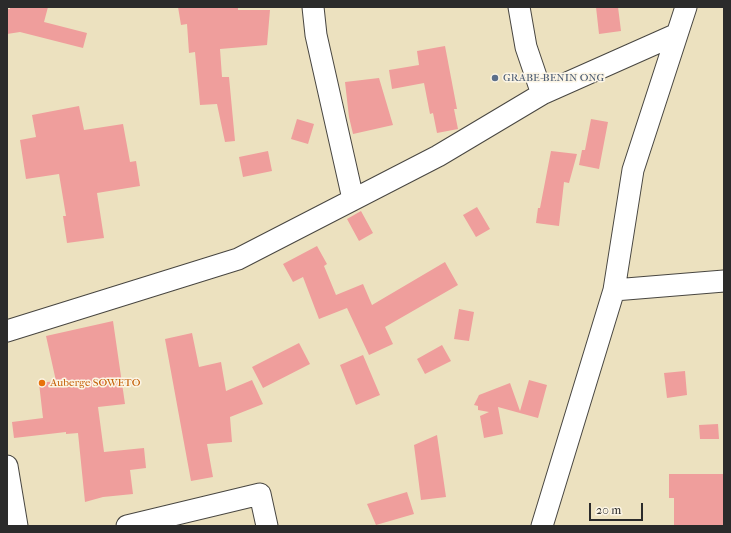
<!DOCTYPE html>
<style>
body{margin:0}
#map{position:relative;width:731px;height:533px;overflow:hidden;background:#ece1bf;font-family:"IM FELL French Canon",serif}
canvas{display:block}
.frame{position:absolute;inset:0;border:8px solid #2b2b2b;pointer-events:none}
.scale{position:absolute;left:589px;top:503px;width:54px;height:18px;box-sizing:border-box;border:2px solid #2b2b2b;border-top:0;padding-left:5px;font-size:12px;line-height:14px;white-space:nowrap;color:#2b2b2b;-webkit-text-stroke:3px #fcf5e5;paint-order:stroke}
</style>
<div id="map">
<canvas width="731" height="533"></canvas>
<div class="frame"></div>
<div class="scale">20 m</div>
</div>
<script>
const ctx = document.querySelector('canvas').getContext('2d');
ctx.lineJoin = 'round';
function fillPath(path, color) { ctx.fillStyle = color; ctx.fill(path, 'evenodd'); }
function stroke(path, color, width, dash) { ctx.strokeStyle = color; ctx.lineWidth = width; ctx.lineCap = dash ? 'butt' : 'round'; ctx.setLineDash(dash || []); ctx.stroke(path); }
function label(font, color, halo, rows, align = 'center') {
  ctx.font = font + ' "IM FELL French Canon",serif'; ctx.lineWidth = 3; ctx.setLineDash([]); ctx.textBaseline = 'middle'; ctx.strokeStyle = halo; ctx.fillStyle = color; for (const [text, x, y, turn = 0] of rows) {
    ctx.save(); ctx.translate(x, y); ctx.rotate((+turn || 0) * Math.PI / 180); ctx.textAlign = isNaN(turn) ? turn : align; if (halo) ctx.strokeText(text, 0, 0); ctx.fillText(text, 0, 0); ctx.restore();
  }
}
fillPath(new Path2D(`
 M10,7H48L44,22L87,33L83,48L20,32L7,34V9H10Z
 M178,7H238V10H270L267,45L220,49L222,77H229L235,141L225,142L217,104L200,105L195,52L189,53L187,24L181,25Z
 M596,7H618L621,31L599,34Z
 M445,46L457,109H454L458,129L437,133L433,113L430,114L424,83L392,89L389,70L419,65L417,51Z
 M379,78L393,125L353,134L349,117L345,82Z
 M79,106L84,130L123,124L130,162L136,161L140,186L97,193L104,238L67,243L63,216H66L59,174L26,179L20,140L36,137L32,115Z
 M297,119L314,124L308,144L291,139Z
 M591,119L608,122L599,169L579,165L582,150H585Z
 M268,151L272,171L243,177L239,157Z
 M551,151L577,154L569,183L564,182L559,226L536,223L538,208H540Z
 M477,207L490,229L476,237L463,215Z
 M361,211L373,233L359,241L347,219Z
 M317,246L327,264L324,266L336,295L363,284L372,305L445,262L458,285L385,327L393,344L369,355L347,308L319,319L303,277L293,282L283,264Z
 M459,309L474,312L469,341L454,339Z
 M113,321L125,404L98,407L104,452L144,448L146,468L130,470L133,494L103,497L85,502L78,433L66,434V432L14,438L12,422L43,418L39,383L56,381L46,336Z
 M192,333L199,367L221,362L226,391L252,380L263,404L230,417L232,442L207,444L213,477L191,481L165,339Z
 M299,343L310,364L263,388L252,367Z
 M442,345L451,361L425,374L417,359Z
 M363,355L380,395L356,405L340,365Z
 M685,371L687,395L667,398L664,373Z
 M529,380L547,385L538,418L498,407L503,434L484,438L480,416L489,412L478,410V406L474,405L479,395L510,383L520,411Z
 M718,424L719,439H700L699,425Z
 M437,435L446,497L421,500L414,445Z
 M669,474H724V526H674V498H669Z
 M407,492L414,514L376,525L367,504Z`), '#ef9e9c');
const minor = new Path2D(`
 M313,7L316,35L353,199
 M519,7L526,47L542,94
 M614,290L724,281
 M7,331L238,259L438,156L542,94L677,34
 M7,466L17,526
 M127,526L260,494L267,526
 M542,526L614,290L633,170L686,7`);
stroke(minor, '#484641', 23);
stroke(minor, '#fff', 21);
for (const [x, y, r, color] of [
 [495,78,4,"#5c6f8a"],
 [42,383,4,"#e8710a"]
]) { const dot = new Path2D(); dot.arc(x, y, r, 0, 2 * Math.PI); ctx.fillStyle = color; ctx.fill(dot); stroke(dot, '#fcf5e5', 1.5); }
label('11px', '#4e5e75', '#fcf5e5', [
 ["GRABE-BENIN ONG",503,78]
], 'left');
label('11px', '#c56008', '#fcf5e5', [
 ["Auberge SOWETO",50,383]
], 'left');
</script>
